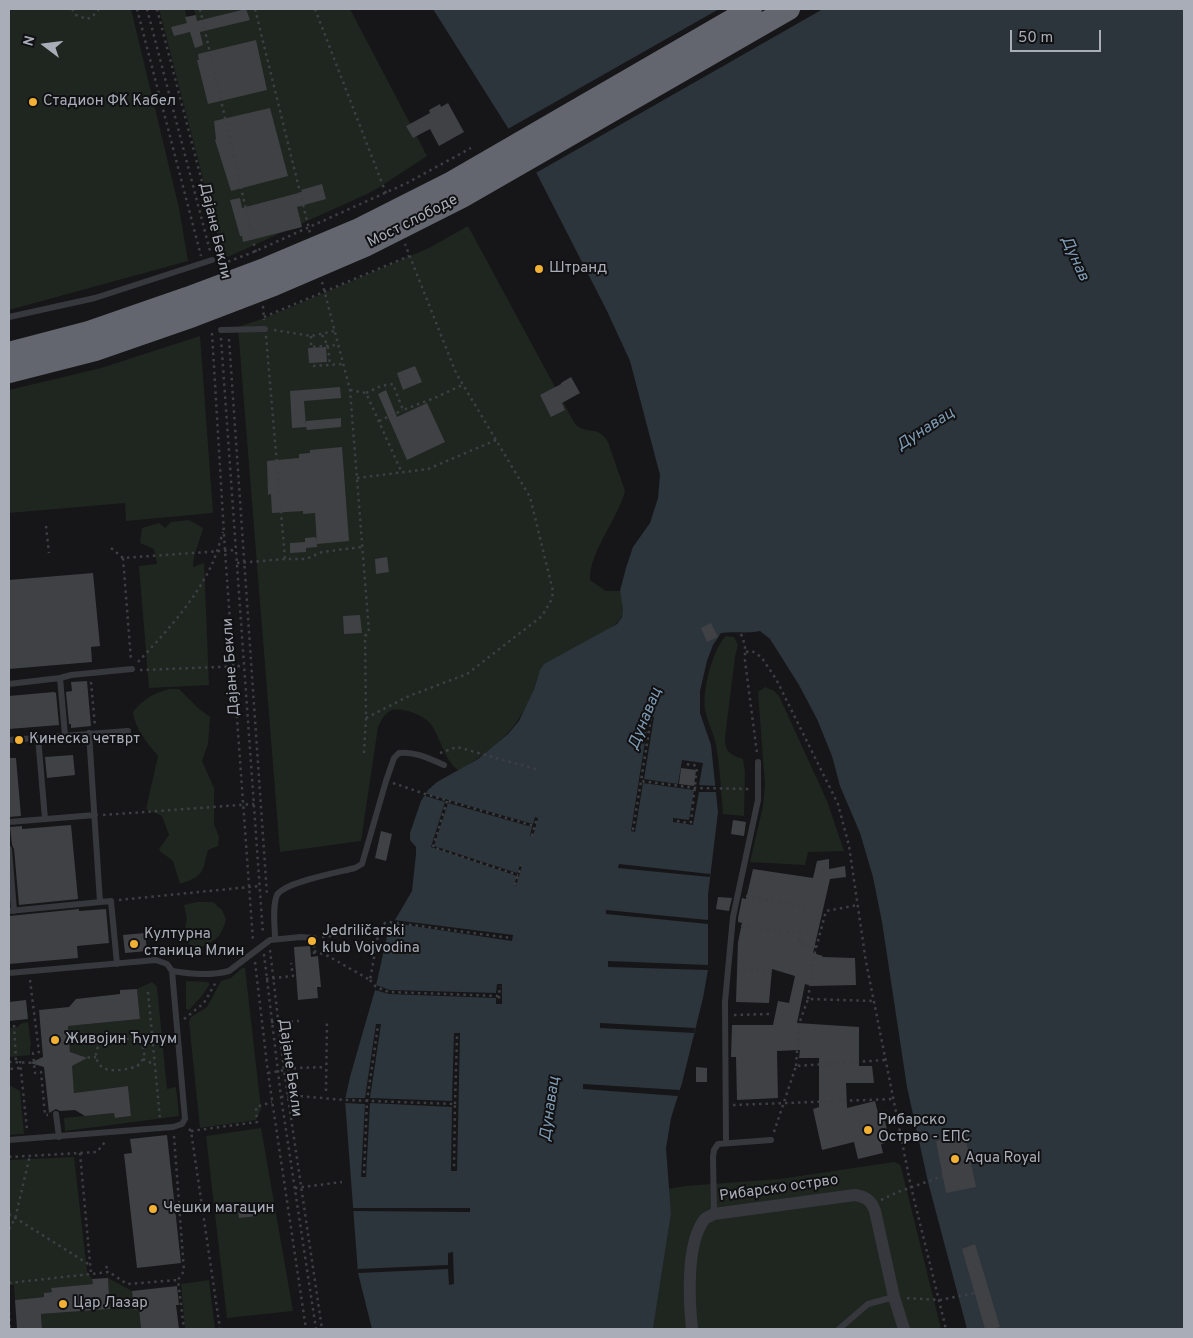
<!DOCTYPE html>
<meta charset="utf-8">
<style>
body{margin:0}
#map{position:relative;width:1193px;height:1338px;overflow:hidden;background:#161618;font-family:Overpass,sans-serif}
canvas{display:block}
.frame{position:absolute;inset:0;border:10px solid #a8adb8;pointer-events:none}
.north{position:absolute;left:20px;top:20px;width:50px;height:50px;-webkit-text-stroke:4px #111113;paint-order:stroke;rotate:285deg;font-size:14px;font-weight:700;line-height:20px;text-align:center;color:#a8adb8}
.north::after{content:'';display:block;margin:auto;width:18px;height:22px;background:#a8adb8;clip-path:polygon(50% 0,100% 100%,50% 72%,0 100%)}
.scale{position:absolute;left:1010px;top:30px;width:91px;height:22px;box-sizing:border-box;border:2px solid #a8adb8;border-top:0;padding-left:6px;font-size:15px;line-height:18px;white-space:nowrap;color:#a8adb8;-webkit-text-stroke:4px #111113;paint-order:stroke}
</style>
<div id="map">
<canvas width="1193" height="1338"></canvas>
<div class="frame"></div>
<div class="north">N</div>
<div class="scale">50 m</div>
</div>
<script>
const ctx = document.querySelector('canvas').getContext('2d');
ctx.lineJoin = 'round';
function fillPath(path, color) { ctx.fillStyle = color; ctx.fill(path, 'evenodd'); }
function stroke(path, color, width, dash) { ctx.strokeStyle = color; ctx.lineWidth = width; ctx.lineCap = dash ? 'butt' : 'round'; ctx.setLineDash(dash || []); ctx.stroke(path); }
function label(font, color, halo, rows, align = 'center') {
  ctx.font = font + ' Overpass,sans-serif'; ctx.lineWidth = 4; ctx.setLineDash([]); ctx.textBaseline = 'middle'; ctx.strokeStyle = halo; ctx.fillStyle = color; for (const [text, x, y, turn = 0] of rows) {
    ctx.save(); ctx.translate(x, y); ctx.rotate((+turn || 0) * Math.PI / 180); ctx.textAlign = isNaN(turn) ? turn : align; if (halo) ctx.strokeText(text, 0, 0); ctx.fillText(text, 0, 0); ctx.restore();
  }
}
fillPath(new Path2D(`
 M9,9H131L179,208L188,261L9,310Z
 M159,9H185L188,28L201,36L194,9H350L427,156L378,188L367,194L232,255L228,257L223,256Z
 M468,226L575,424C587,436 598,424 608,442L625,491C618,519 589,552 590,580L606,591H620C625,609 626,617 610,629L538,676C523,724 504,742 463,768L458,770C443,758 441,738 430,723C423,715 400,706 390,711C384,714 381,721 378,727L361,841L280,852L238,327L265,318L429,248Z
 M200,336L213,513L126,521L125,503L9,513V390L101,368Z
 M189,520L203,528C200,541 193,554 193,567L204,563L209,685L149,688L139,566L157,564L154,549L140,543L142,528L159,523L165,528L171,522Z
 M726,636L734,637L738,645L735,657L725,737C725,752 729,754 743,759L745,772L744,816L723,814C721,791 720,768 716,745C714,733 706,719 705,709C702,691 713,648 726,636Z
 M765,687L774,691L779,696L827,801L844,851L808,852L805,865L750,862L763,806L765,785L758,692Z
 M169,689H179L199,709L210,717L208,744L202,761L214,788V824L219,837L218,846L208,850C202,873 204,876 180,884L173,861L161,852L159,849L169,835L162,816L146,809L158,756C147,743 135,729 133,712C144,698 153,694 169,689Z
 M197,902H213L222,910L226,919C221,939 214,942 196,949L183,939L187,919L184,905Z
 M242,968H245L261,1109L256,1120L200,1128L189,1022L191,1017L207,1007L221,981L231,978Z
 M186,981L207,982L210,984L201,997L189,1010L186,1009Z
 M152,982L157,987L167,1089L176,1087L179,1116L65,1131L64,1118L114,1113L115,1118L131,1116L128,1086L74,1093L68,1026L140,1019L137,989Z
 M28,1022L31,1045L30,1046V1055L9,1057V1027L11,1028L18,1027L20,1024Z
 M9,1085L20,1091L24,1134L9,1135Z
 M261,1128L293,1311L227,1318L206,1136Z
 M74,1157L87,1271L92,1279L93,1284L51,1288L52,1292L44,1293V1297L15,1300L14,1285H9V1160Z
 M894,1162L899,1164L901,1167L941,1329H653L671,1214L668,1189L685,1186L780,1179Z
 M108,1278L132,1291L135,1310L139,1309L141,1329H42L41,1314L110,1309Z
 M209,1280L215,1329H185L181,1284Z`), '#1e261f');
fillPath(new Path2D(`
 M433,9H1184V1329H967L928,1182L907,1087L882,922L873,877L860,833L840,786L832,756L817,719L799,685L777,650L770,639L760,631C746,634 734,631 721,633L713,645L707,661L700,691V713L711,745L718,812L708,895V970L703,998L682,1083L671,1118L666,1148L671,1214L653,1329H372L358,1273L345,1100L350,1077L375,990L388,932L412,891L416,854V847L410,840V833L421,801L428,790L437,782L478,759L508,734L519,721L534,689L540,670L544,664L617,624L622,617L623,609L620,591L626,568L633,547L650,523L658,498L660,475L630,361L607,311L537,174Z`), '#2c353c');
fillPath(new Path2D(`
 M719,9H823L534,174L506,130Z
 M649,716L654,717L644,779L678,784L682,760L703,763L699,785L716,786V792H699L693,825L673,822V818L689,820L694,790L643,783L635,832L631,831Z
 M424,793L533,824L535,817L538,818L533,836H530L532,827L448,803L434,846L517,873L520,865L522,866L516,886L514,885L517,876L431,847L445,802L422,795Z
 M619,864L710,874V877L618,868Z
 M606,910L708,920V924L606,914Z
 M394,920L513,935L512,941L393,923Z
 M608,961L708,965V970L608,967Z
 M497,984H502V1004H496V998L389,994L375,990L376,985L390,990L496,993Z
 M600,1023L695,1028L694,1033L600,1028Z
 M376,1024H381L370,1098L452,1101L454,1033H460L457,1171H451L452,1107L370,1103L366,1177H361L365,1104L345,1103V1098H365Z
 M583,1084L680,1090L678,1096L583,1089Z
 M352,1208H470V1212L353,1211Z
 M453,1252L454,1284L449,1285L448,1269L358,1273V1269L448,1265V1253Z`), '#161618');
fillPath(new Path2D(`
 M246,9L250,20L200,32L203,45L195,48L190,32L174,36L171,27L187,23L185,17L196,15L197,21Z
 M256,40L267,90L208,104L197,60H199L198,54Z
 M448,103L464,132L439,146L430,129L413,138L406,126L430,113L429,110L440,104L441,107Z
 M270,108L288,176L231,191L215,140L216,139L214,121Z
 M322,184L326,199L297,207L302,227L243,242L242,236H240L230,200L240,198L242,208L302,192L301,190Z
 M326,347L327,362L309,363L308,348Z
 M415,366L422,382L403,390L397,373Z
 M571,377L580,393L562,403L565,410L551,417L540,395L561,384V383Z
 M340,387L341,398L304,401L306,426V421L341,418V427L307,430L306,427L292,428L290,391Z
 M386,390L397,417L427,403L445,442L407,460L378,394Z
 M342,447L349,541L317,544L315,513L303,514V511L272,513L271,494L268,495L267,461L299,458V454L310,453V450Z
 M317,537V547L306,548V552L290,553V543L305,542V538Z
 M387,557L389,572L376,574L375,559Z
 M93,573L100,646L91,647L92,662L9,669V580Z
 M360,615L362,633L344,634L343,616Z
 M711,623L718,637L707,642L701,628Z
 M87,681L91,726L71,728V724H69L66,692L72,691L71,682Z
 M54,692L56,693L59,725L9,729V696Z
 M73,755L75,775L47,778L45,757Z
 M9,758H16L21,816L9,817Z
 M681,768L696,770L694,786L679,784Z
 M733,820L746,822L744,836L731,834Z
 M71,825L78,899L19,905L14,849L12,845L10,827L22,826V829Z
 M381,831L392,834L386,861L375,858Z
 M829,859V869L845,866L846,877L830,879L813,953L823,956L822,957L855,958L856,985L812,986L805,984L797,1023L859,1027V1066H872L874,1083H846L847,1108L875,1101L878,1113L883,1112L887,1130L882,1131L885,1143L881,1144L883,1153L858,1159L854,1142L822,1150L813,1109L819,1107V1058H799L800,1050L777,1051L778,1098L737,1100L736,1057H731L732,1025H773L778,1001L789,1003L795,976L772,969L769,1003L736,1002L738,942L742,923L738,922V918L742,898L746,899L753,869L813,878L817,861Z
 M718,897L732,898L729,911L716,909Z
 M79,909V911L106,909L109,943L77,946L78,958L9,964V916Z
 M145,933L147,951L125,953L123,935Z
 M310,946L311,957L318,956L321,987H317L318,998L298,1000L294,947Z
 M137,989L140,1019L68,1026L70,1052L87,1058L72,1066L74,1093L128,1086L131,1116L115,1118L114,1113L85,1116L75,1110L60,1111L56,1109L49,1113L44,1067L30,1063L43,1057L39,1010L69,1007L76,999L120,994V990Z
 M26,1000L28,1019L9,1021V1002Z
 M696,1067L707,1068V1082H696Z
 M167,1135L181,1263L137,1268L124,1154L132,1153L130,1139Z
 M965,1135L976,1187L946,1193L936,1141Z
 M256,1206L257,1216L239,1218L238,1208Z
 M975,1244L1000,1327L993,1329H985L962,1249Z
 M108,1278L110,1309L41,1314L42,1329H17L15,1300L44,1297V1293L52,1292L51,1288L93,1284L92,1279Z
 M177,1286L179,1305H176L179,1329H141L139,1309L134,1310L132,1291Z`), '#404145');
stroke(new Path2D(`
 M72,9L76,15L87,19L92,17L99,9
 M137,9L201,256
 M147,9L210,251
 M157,9L220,251L222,266
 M200,9L256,253
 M255,9L310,233
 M315,9L387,196
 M222,264L256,251L407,183L471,148
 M322,282L350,390L369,632L365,636L366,718L364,753
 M263,306L264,320
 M264,317L409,256
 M274,330L311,336L334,331
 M212,333L225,551L253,941
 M322,335L328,346L330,365
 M266,336L285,559H306L322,552L362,547
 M311,336V347L338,345
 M221,338L263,934
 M229,339L267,895
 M313,366L343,364
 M350,390L366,393L402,473
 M366,393L381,386L393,384L403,410L437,397L462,385
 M379,421L403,410
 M357,478L428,469L496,440
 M46,526L49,553
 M111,548L123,558L235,550
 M123,558L131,660
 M237,563L285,559
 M741,634L745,645V661L757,753
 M746,652L752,651L757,654L762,658L776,679L838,804L849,846L866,962L911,1187L946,1329
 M138,662C166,632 196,600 213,562C217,552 220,542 223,532
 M140,670L243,666
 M91,682L95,726
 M366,718L409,696L467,674L542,616L552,599L553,591L530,497L456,373L405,244
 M651,718L641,781L696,788L749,789
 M440,753L457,747L539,770
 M393,783L425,794L534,826
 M447,801L433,847L518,875
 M103,815L254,804
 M677,821L688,823L691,822L697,767L694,765L683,764
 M633,830L641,781
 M532,836L537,818
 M515,885L521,865
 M746,896L806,907
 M119,900L259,886
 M741,926L800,933L799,943L816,947
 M322,937L379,930L385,923L389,922L511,938
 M314,945V956
 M270,950L284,1070L322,1329
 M314,951L328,956L370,980L379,930
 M264,954L281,1097L316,1329
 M255,962L268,1073L306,1329
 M737,970L773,971
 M266,979L293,976L291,963
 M30,980L39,1052L33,1053L35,1073L41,1072L45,1115H48
 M370,980L376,987L389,992L499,996L500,986
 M148,992L160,1119
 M499,996V1002
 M808,999L815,952L826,911L858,905
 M734,1015L769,1014
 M184,1019L204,1003L216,982
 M271,1022L299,1021
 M14,1025L16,1061
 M132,1039C145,1043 149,1057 137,1066C130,1069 114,1072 106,1069C94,1065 92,1047 104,1042C112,1038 123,1039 132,1039Z
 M81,1058L96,1057
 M143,1059L155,1065
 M20,1061L27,1130
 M9,1062L37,1063
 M9,1064V1069L20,1068
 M796,1066L799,1024L808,999L874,1001
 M268,1073L296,1068L326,1067
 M326,1091L327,1020
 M281,1097L299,1096L345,1100L455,1104L454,1169
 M455,1104L457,1036
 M733,1105L893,1099
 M189,1129L191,1131L220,1329
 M191,1131L257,1122L256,1107L272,1102
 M774,1132L796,1066L885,1060
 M174,1136L184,1271L178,1280L184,1329
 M80,1153L91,1274
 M9,1157L97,1152L105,1142
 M364,1173L367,1101L378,1026
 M295,1188L342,1182
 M881,1200L898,1192L943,1176
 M9,1214L90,1265
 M9,1229L15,1219L30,1155
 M106,1266L109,1272
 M9,1283L109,1272L127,1284L178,1280
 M907,1298L940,1300L975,1293
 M9,1312L10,1329`), '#3d3f44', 2.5, [2.5, 4]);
stroke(new Path2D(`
 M9,317L95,298L212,260
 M221,330L265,329
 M60,678L65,735
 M9,684L60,678L71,675L132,669
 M89,733L100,902
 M38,737L45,819
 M9,740L128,731
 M9,822L95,815
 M9,849L14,911
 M9,911L111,901L117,964
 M275,939C275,926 272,907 277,895C284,882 340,872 355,868L362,864L386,781L394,758L399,753C414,751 430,759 444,765
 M172,971C192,974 210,976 229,971L270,940L301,937L314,938
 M9,973L156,960L167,964L172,971L185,1119L182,1124L173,1127L9,1140
 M56,1114L59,1137
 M726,1143L725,1002L733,917L758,800V762
 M714,1214L713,1157L714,1150L718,1144L771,1140
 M839,1329L868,1304L894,1297`), '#37383d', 6);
stroke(new Path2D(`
 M692,1329C689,1301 686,1244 704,1220C706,1217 711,1216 714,1214L855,1195C866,1197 871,1200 875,1211L894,1297L904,1329`), '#37383d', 12);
stroke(new Path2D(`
 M9,353L89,332L187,298L267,268L357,230L452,182L751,9
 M9,372L95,350L193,316L274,285L365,246L462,197L789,9`), '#63666e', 22);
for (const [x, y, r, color] of [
 [33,102,5,"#f2b134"],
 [539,269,5,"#f2b134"],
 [19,740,5,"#f2b134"],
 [312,941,5,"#f2b134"],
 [134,944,5,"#f2b134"],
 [55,1040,5,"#f2b134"],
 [868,1130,5,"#f2b134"],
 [955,1159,5,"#f2b134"],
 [153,1209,5,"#f2b134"],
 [63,1304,5,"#f2b134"]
]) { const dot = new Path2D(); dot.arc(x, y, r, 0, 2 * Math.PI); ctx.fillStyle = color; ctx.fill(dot); stroke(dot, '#111113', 2); }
label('15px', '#a8adb8', '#111113', [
 ["Стадион ФК Кабел",43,102],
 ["Штранд",549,269],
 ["Кинеска четврт",29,740],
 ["Jedriličarski",322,932],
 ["klub Vojvodina",322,949],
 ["Културна",144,935],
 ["станица Млин",144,952],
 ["Живојин Ћулум",65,1040],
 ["Рибарско",878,1121],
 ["Острво - ЕПС",878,1138],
 ["Aqua Royal",965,1159],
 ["Чешки магацин",163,1209],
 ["Цар Лазар",73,1304]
], 'left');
label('15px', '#a8adb8', '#111113', [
 ["Мост слободе",413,222,-27],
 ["Дајане Бекли",214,231,77],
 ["Дајане Бекли",232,667,-94],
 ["Дајане Бекли",289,1068,82],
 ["Рибарско острво",779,1189,-8]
]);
label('italic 16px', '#7f9bb3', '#111113', [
 ["Дунав",1074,259,66],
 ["Дунавац",926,430,-33],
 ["Дунавац",646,719,-68],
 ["Дунавац",551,1109,-82]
]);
</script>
